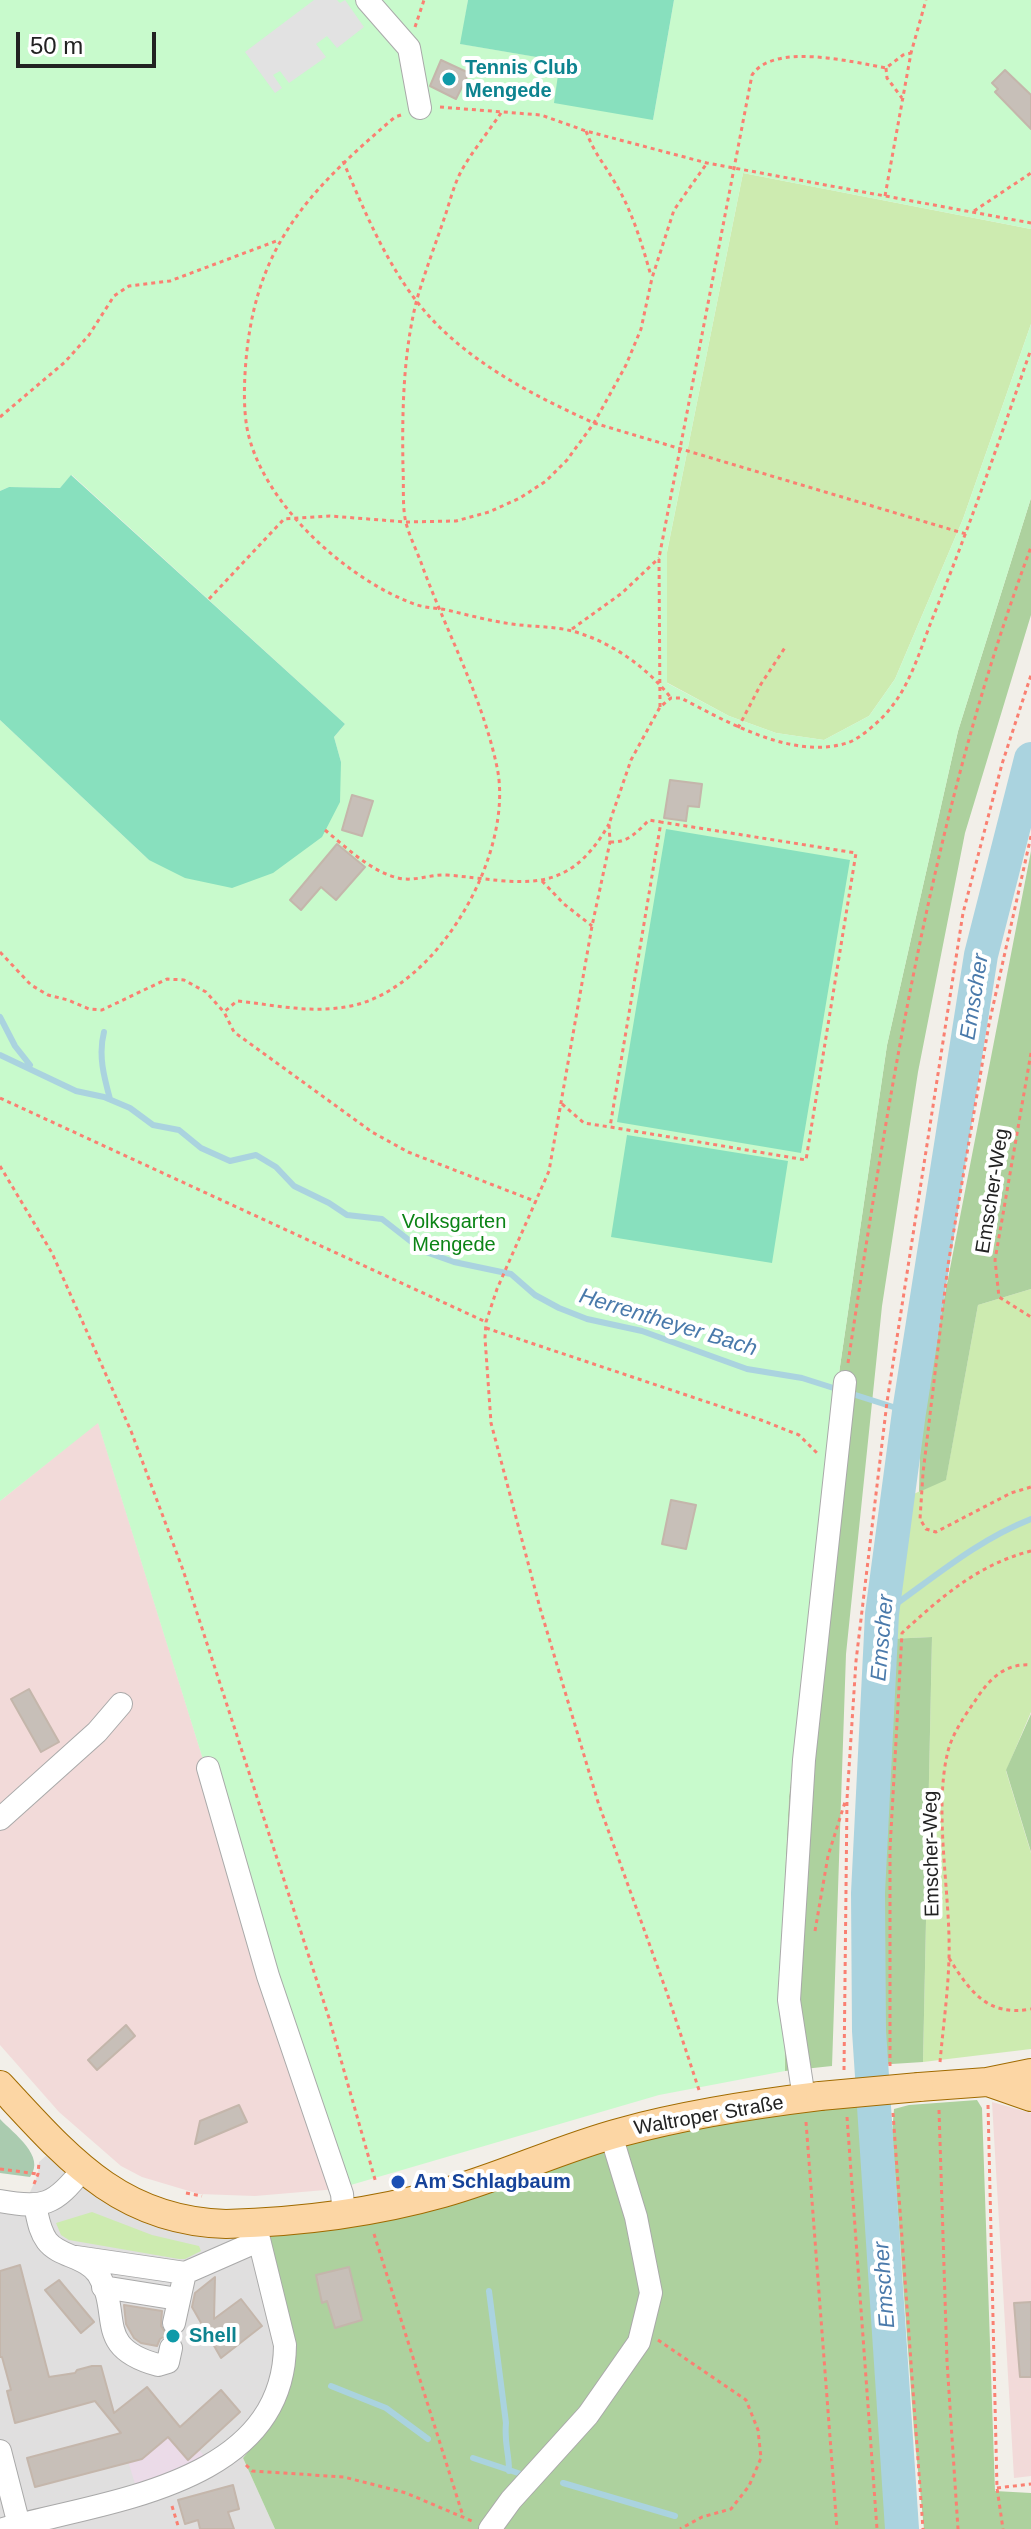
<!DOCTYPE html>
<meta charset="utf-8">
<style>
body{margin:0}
#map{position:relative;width:1031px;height:2529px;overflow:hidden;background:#f2efe9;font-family:Helvetica,sans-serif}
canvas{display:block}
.scale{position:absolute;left:16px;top:32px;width:140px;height:36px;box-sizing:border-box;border:4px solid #222;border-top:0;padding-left:10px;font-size:24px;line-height:28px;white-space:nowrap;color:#222;-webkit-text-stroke:6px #fff;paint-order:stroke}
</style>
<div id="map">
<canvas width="1031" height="2529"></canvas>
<div class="scale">50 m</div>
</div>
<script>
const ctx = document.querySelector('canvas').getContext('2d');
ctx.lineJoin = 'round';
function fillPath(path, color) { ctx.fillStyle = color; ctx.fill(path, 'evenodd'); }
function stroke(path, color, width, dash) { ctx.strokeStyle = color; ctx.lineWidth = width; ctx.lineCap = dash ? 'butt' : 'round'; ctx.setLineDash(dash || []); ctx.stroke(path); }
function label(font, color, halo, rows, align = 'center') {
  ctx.font = font + ' Helvetica,sans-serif'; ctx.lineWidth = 8; ctx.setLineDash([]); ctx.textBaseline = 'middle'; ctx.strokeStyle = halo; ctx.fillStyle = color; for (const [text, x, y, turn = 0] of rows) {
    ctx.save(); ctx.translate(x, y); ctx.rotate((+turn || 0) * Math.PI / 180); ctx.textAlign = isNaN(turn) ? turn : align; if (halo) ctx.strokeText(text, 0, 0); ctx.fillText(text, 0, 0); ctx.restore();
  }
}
fillPath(new Path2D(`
 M57,2146L116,2193L255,2223L294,2348L290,2385L262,2435L243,2458L275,2529H0V2201L24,2206L38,2174L39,2162Z`), '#e0dfdf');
fillPath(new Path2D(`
 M98,1422L337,2189L255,2196L199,2194L142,2177L121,2166L59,2112L0,2045V1501Z
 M992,2102L1031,2113V2476L1014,2478Z`), '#f2dad9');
fillPath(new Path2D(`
 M147,2387L206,2458L136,2487L118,2429L109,2417Z`), '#ebdbe8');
fillPath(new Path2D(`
 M743,173L1031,229V324L963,519L895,679L869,716L824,740L776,733L729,716L666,682L667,552Z
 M1031,1289V1712L1006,1771L1031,1853V2049L923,2062L932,1637L889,1639L903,1499L946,1479L978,1305Z
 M92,2212L152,2235L199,2246L201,2251L185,2259H179L69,2240L61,2235L56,2223Z`), '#cdebb0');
fillPath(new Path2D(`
 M1031,498V615L965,833L918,1072L882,1306L846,1654L832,2066L785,2071L782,1931L789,1796L838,1380L887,1045L958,731Z
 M1031,851V1289L978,1305L946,1480L919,1492L921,1418Z
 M932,1637L923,2062L876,2065L889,1639Z
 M1031,1714V1852L1006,1770Z
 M872,2091L902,2529H275L243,2458L262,2435L290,2385L294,2348L255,2223L344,2215L618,2133Z
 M977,2100L982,2108L995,2491L1031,2493V2529H924L914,2431L892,2133L894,2109L909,2105Z`), '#add19e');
fillPath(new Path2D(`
 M0,2119C14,2134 46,2156 30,2177L0,2173Z`), '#aacbaf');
fillPath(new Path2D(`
 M0,0H468L461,44L561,61L653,120L674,0H1031V229L743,173L667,552V683L729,716L776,733L824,740L869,716L895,679L963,519L1031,324V498L958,731L887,1045L838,1380L789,1796L782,1931L785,2071L659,2095L337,2189L98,1423L0,1501V720L149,860L341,762L334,737L345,724L72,475L60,488L9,487L0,491Z`), '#c8facc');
fillPath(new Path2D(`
 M468,0H674L653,120L554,103L560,61L460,44Z
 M71,475L345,724L334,737L341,762L340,802L322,837L273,873L232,888L185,878L149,860L0,720V491L9,487L60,488Z
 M666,829L850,860L801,1153L617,1122Z
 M627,1135L788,1161L772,1263L611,1237Z`), '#88e0be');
fillPath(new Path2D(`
 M314,0H337L340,3L345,0L364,27L337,48L327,36L316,44L326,57L289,83L280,71L273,75L282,88L275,93L245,52Z`), '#e2e2e2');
stroke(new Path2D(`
 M0,1017L15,1046L30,1065
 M104,1032C98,1055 104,1077 110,1099
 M0,1055L76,1091L104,1097L130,1108L153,1125L179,1130L201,1148L230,1161L256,1155L276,1167L294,1186L329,1203L347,1215L382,1219L423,1251L454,1262L511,1274L535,1295L559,1308L587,1319L642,1331L747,1369L802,1378L909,1412
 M882,1614C931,1580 975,1541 1031,1519
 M489,2291L506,2423C504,2444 509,2451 509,2471
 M331,2386L386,2408L428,2439
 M473,2458L521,2474
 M563,2483L675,2516`), '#aad3df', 6);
stroke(new Path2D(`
 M902,2529L869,2031L868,1893L882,1614L909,1412L981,955L1031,759`), '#aad3df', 34);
const building = new Path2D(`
 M441,60L469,73L456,99L430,86Z
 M1005,70L1031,95V129L995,92L998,89L992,83Z
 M670,780L702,784L699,807L688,806L686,821L664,818Z
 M352,795L373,801L362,836L342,830Z
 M337,844L365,867L336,900L321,887L301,910L290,900Z
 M671,1500L696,1505L686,1549L662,1544Z
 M29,1689L59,1742L41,1752L11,1699Z
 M126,2025L135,2036L97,2070L88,2060Z
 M239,2105L247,2122L195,2144L200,2121Z
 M20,2265L49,2377L75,2373L77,2370L92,2366H101L114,2413L147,2387L180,2427L221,2390L240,2412L188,2460L168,2437L142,2459L35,2487L27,2458L121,2433L95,2401L15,2423L7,2391L11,2390L2,2357H0V2271Z
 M349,2267L362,2320L335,2328L327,2301L322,2303L316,2275Z
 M215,2277L214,2319L241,2299L262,2326L221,2358L192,2307L195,2293Z
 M59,2280L94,2322L81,2333L45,2290Z
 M1031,2302V2377H1020L1014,2303Z
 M124,2305L162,2311L161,2326L167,2335L160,2339L157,2346L141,2343L134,2338L126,2324Z
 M233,2485L239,2509L228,2512L234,2529H200L198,2520L185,2524L178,2500Z`);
fillPath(building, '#c7bfb8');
stroke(building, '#c4b6ab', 2);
const minor = new Path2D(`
 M367,0L409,48L420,108
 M208,1768L268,1976L342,2194L344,2215
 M0,1819L97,1732L121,1704
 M804,2098L789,2000L804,1760L845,1382
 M0,2201C43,2209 55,2205 82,2170
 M35,2206C38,2218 39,2230 47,2241C59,2257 86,2256 98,2274C123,2314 92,2347 158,2365L168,2362L171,2348
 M76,2257L185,2273
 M103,2287L178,2299
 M174,2323L185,2273L258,2241
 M0,2451L19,2525
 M3,2529C105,2501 284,2485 285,2345L255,2223
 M490,2529L511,2500L588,2415L639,2342L651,2293L636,2217L611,2135`);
const major = new Path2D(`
 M988,2082L1031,2097
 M0,2085C67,2157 119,2221 226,2224C300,2222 372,2213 443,2193C504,2176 561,2148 622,2132C687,2114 754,2104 820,2096
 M919,2087L987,2082L1031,2073`);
stroke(minor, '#a9a9a9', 24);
stroke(major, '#a06b00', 30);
stroke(new Path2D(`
 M415,27L424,0
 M886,68L887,78L902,98
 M440,107L541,115L586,131L707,163L1031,223
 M501,113C489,131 474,149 463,168C454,183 450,202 444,219C435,245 425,272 417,299C403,353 402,413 403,468C404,486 402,506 406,523C410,538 418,553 423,568C448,635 482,697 497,767C515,852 439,988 351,1006C311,1014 276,1005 237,1001L224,1012L234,1032L372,1132L408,1152L537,1202
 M401,115L395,117C305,194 252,249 245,374C244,391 244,411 247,428C261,503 348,581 417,605C427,608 437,608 447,610C468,615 490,621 512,624C532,627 553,626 572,631C610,641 647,667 671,698
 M586,131C594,153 603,162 614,181C632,210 642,244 651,276
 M343,161C364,210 385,261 418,303C462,359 530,394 594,423L966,534
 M885,196L911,53L926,0
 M974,211L1031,173
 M0,417L65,362L89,335L114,296L129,286L170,281L279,240
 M209,599L284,519L330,516L406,522L456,521L489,512L520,498L546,481L567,460L594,423L626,365L641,329L652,278L674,210L707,163
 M572,629L622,593L659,558
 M660,707L659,558L752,75C774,42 852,62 886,68L903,55L911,53
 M738,728L761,684L786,646
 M325,830C347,848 370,871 398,878C415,882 430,874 447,875C520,881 566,900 609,824
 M1031,836L989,1024L948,1265L923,1473L920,1519L926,1529L936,1532L1011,1493L1031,1487
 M610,842C628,843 637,832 649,820L661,822
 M542,881L564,904L592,926
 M0,952L31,985L48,995L68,1000L89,1009L102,1010L167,979L184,980L206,992L224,1012
 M1031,1053L995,1260L999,1297L1031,1317
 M0,1098L486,1322
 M562,1104L584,1123L610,1127L806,1160L856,853L661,822L610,1127
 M0,1166L52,1253L131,1431L183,1570L329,2018L376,2183
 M486,1328L761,1420L799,1435L817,1453
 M848,1363C890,1086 933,810 1031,547
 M815,1931L828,1856L845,1802
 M949,1958C970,1992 988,2017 1031,2009
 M940,2062C943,2028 948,1993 949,1958C951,1896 933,1811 948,1751C953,1732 966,1714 977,1698C990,1678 1006,1663 1031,1665
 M890,2066V1849L902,1633C941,1597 979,1564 1031,1551
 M844,2070L847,1799L856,1661L887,1402L963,913L1002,764L1031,675
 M699,2090L667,1993L598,1802L540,1608L491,1423L485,1338L486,1322L497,1289L549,1171L592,926L610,842L609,824L631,760L660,707L671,698H681C727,722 793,760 847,743C860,739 880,721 889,710C911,684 921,647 933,617C969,528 1000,439 1031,349
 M988,2105L997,2488L1003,2529
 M939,2110L947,2361L958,2529
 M893,2113L923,2529
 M847,2117L877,2529
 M806,2122L837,2529
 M0,2169L38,2174
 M34,2184L38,2174L39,2162
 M186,2193L202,2196
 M374,2234L463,2516
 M658,2340L746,2400L758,2430L761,2458L749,2486L731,2509L702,2517L680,2529
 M246,2465L252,2471L344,2477L406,2493L472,2521
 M997,2488L1031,2484
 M172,2506L179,2529`), '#fa8072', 3, [4, 4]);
stroke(minor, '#fff', 22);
stroke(major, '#fcd6a4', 28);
const majorBridge = new Path2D(`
 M820,2096L919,2087`);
stroke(majorBridge, '#a06b00', 30, []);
stroke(majorBridge, '#fcd6a4', 28);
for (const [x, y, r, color] of [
 [449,79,8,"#0f9aa8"],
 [398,2182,8,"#1a4fb4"],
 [173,2336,8,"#0f9aa8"]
]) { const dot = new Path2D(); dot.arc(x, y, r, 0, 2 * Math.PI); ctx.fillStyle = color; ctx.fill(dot); stroke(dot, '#fff', 3); }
label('bold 20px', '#0d838f', '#fff', [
 ["Tennis Club",465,68],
 ["Mengede",465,91],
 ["Shell",189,2336]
], 'left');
label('20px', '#222', '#fff', [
 ["Emscher-Weg",993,1191,-81],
 ["Emscher-Weg",932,1854,-91],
 ["Waltroper Straße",709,2116,-10]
]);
label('20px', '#0c8416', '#fff', [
 ["Volksgarten",454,1222],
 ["Mengede",454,1245]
]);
label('bold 20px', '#164399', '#fff', [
 ["Am Schlagbaum",414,2182]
], 'left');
label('italic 22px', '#4a7aab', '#fff', [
 ["Emscher",975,997,-81],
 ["Herrentheyer Bach",668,1323,17],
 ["Emscher",883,1638,-85],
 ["Emscher",885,2285,-94]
]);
</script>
